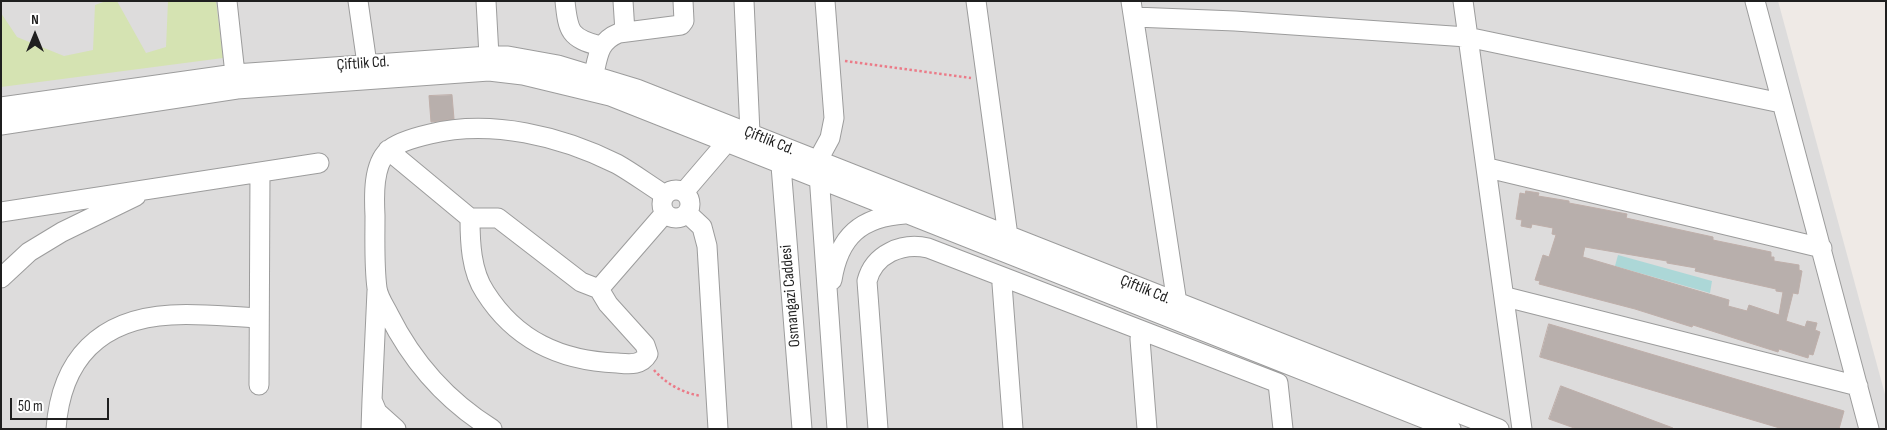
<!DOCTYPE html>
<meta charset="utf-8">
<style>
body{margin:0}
#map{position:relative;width:1887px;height:430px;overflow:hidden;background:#efeae6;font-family:"Sofia Sans Condensed",sans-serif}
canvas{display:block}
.frame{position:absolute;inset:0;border:2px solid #1f1f1f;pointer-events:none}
.north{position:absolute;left:10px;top:10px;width:50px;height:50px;-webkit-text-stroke:4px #fff;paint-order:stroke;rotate:0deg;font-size:14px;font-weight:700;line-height:20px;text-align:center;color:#1f1f1f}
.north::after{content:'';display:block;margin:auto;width:18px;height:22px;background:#1f1f1f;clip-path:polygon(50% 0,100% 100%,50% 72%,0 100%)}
.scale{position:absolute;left:10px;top:398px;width:99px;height:22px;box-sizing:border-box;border:2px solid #1f1f1f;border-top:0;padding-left:6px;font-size:15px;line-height:18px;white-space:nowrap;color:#1f1f1f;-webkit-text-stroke:4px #fff;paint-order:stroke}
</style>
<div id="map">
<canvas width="1887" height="430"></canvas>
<div class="frame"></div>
<div class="north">N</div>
<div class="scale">50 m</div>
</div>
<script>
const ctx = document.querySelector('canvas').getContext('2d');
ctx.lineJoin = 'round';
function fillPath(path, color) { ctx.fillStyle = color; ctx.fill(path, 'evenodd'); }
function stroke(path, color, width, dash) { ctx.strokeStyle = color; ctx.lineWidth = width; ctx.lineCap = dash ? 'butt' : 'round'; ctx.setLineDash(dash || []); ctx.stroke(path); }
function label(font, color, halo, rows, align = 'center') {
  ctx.font = font + ' "Sofia Sans Condensed",sans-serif'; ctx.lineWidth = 4; ctx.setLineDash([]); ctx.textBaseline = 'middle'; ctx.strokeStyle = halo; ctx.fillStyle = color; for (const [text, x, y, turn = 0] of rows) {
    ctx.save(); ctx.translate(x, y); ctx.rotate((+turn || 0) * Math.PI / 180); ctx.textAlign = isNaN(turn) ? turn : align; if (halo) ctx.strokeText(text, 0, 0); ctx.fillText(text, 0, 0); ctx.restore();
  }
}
fillPath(new Path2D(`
 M1,1H1778L1886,398V429H1Z`), '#dddcdc');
fillPath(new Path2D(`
 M106,1H117L146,53L166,47L168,1H216L223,58L1,87V13L17,37L64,56L93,50L95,5Z`), '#d5e3b2');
fillPath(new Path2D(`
 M1618,255L1712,281L1710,293L1615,266Z`), '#acd7d7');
const building = new Path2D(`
 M452,95L454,119L431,122L429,96Z
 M1526,191L1539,193L1538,196L1569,201V203L1627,214L1626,218L1713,237V240L1771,252V257H1774V261L1799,265V270L1802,271L1798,294L1793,293L1786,321L1805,327L1807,321L1817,323L1815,330L1820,332L1813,355L1809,354L1808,358L1779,349L1778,352L1693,325L1692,327L1635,309L1539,284L1540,281L1535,280L1543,255L1549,257L1556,235L1552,234L1553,228L1532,224L1531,228L1521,226L1522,220L1516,219L1520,193L1525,194ZM1585,247L1667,261V263L1696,268L1695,271L1776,289V291L1783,292L1779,315L1749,305L1747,311L1728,306L1729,300L1583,257Z
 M1549,324L1844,411L1839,429H1783L1540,357Z
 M1561,386L1673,428V429H1577L1549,419Z`);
fillPath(building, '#b8afac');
stroke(building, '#bfafaa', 1);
const minor = new Path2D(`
 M227,1L235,74
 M358,1L367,64
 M486,1L489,56
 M565,1C568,32 570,38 600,46
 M623,1L625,32
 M744,1L750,133
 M825,1L834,118L830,138L818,160L837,429
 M976,1L1008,236
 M1131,1L1177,303
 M1463,1L1522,429
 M1755,1L1869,429
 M1134,17L1235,21L1467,37L1781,103
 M594,74C598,55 599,41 619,33L681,25L684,21L683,1
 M1,107L235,74L489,56H508L558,65L637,89L1499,429
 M1,125L237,89L489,71L523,75L610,96L1451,429
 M388,150L470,218H498L581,282L599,289L608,304L645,345L648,354C641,366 629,364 617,363C561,361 516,341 485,292C471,271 470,242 470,218
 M780,153L802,429
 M1488,168L1822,248
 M662 204a14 14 0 1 1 28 0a14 14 0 1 1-28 0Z
 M684,192L726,143
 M1,212L319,163
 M687,213L702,227L707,246L718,429
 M1003,277L1002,284L1013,429
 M1,278L29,252L62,232L136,196
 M832,280C839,236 861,217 905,214
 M599,289L665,213
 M377,291L372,400L377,412L396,429
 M1506,297L1858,386
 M1142,331L1140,339L1147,429
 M259,385L260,172
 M56,429C61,359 100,319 171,315C200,313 230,317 259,318
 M371,429L372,400
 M492,429C447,401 413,363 389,315C385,307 378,297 377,288C374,265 375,239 375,216C374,196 373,165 388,151C397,142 417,137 430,134C491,119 561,136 617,164C633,173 649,185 665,195
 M878,429L867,281C874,254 902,242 928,248L1278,383L1283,429`);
stroke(minor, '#9c9c9c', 21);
stroke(new Path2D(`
 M845,61L971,78
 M654,370C666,384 683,393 701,396`), '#eb7b88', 2.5, [2.5, 2.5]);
stroke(minor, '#fff', 19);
label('16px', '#1f1f1f', '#fff', [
 ["Çiftlik Cd.",363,64,-4],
 ["Çiftlik Cd.",769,141,22],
 ["Çiftlik Cd.",1145,290,22],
 ["Osmangazi Caddesi",791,296,-95]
]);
</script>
